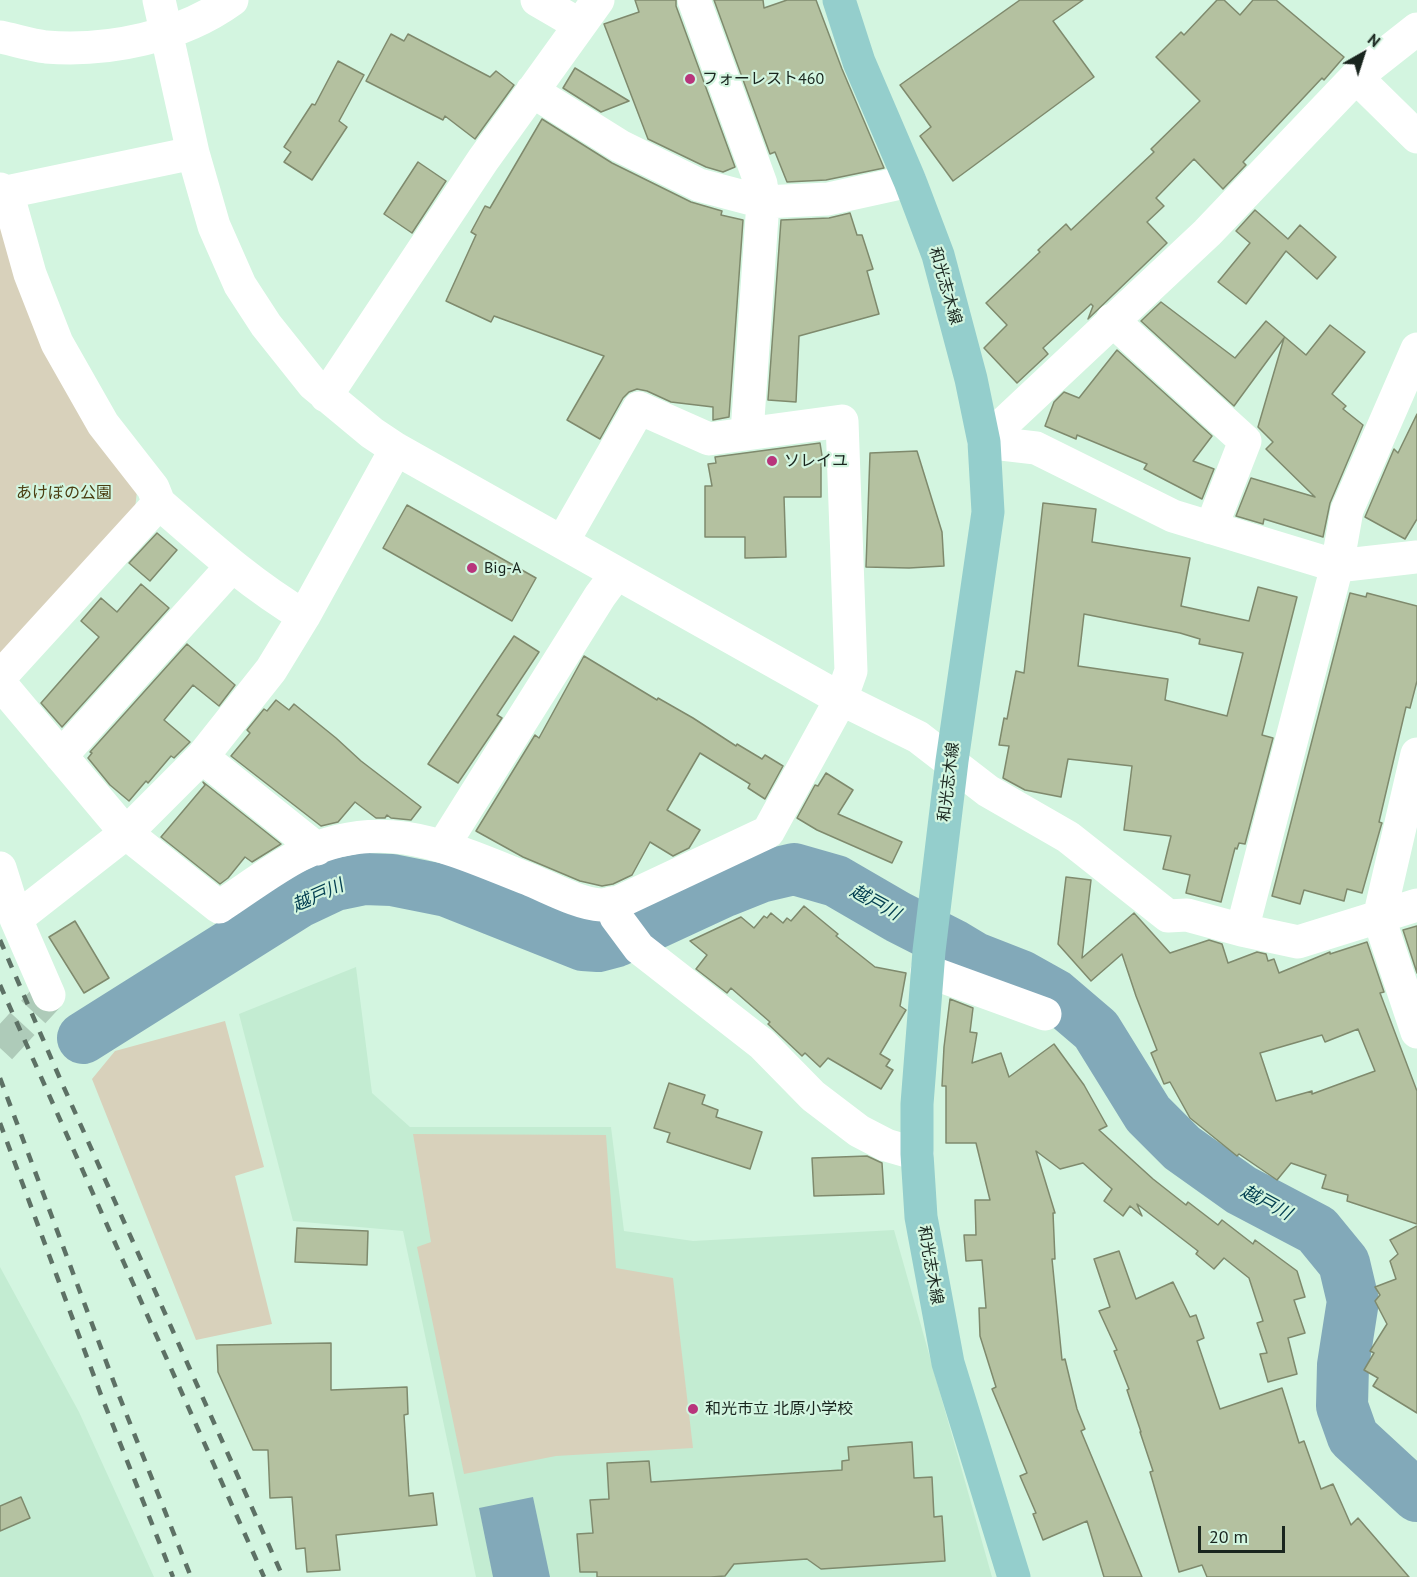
<!DOCTYPE html>
<meta charset="utf-8">
<style>
body{margin:0}
#map{position:relative;width:1417px;height:1577px;overflow:hidden;background:#d3f5e0;font-family:"PT Sans",sans-serif}
canvas{display:block}
.north{position:absolute;left:1333px;top:24px;width:60px;height:60px;-webkit-text-stroke:4px #d3f5e0;paint-order:stroke;rotate:39deg;font-size:16px;font-weight:700;line-height:24px;text-align:center;color:#19251e}
.north::after{content:'';display:block;margin:auto;width:21px;height:27px;background:#19251e;clip-path:polygon(50% 0,100% 100%,50% 72%,0 100%)}
.scale{position:absolute;left:1198px;top:1526px;width:87px;height:27px;box-sizing:border-box;border:3px solid #19251e;border-top:0;padding-left:8px;font-size:18px;line-height:21px;white-space:nowrap;color:#19251e;-webkit-text-stroke:4px #d3f5e0;paint-order:stroke}
</style>
<div id="map">
<canvas width="1417" height="1577"></canvas>
<div class="north">N</div>
<div class="scale">20 m</div>
</div>
<script>
const ctx = document.querySelector('canvas').getContext('2d');
ctx.lineJoin = 'round';
function fillPath(path, color) { ctx.fillStyle = color; ctx.fill(path, 'evenodd'); }
function stroke(path, color, width, dash) { ctx.strokeStyle = color; ctx.lineWidth = width; ctx.lineCap = dash ? 'butt' : 'round'; ctx.setLineDash(dash || []); ctx.stroke(path); }
function label(font, color, halo, rows, align = 'center') {
  ctx.font = font + ' "PT Sans","Noto Sans JP",sans-serif'; ctx.lineWidth = 4.5; ctx.setLineDash([]); ctx.textBaseline = 'middle'; ctx.strokeStyle = halo; ctx.fillStyle = color; for (const [text, x, y, turn = 0] of rows) {
    ctx.save(); ctx.translate(x, y); ctx.rotate((+turn || 0) * Math.PI / 180); ctx.textAlign = isNaN(turn) ? turn : align; if (halo) ctx.strokeText(text, 0, 0); ctx.fillText(text, 0, 0); ctx.restore();
  }
}
fillPath(new Path2D(`
 M356,967L372,1093L410,1127H611L624,1231L693,1241L894,1230L992,1577H476L403,1231L293,1221L239,1014Z
 M0,1267L79,1412L154,1577H0Z`), '#c3ecd2');
fillPath(new Path2D(`
 M0,215L137,491L135,509L0,657Z
 M225,1021L264,1167L235,1176L272,1324L196,1340L92,1079L115,1051Z
 M413,1134L606,1135L616,1268L673,1278L693,1448L556,1456L464,1474L417,1247L431,1242Z`), '#d8d1bb');
fillPath(new Path2D(`
 M533,1497L550,1577H493L479,1508Z`), '#82a9b9');
stroke(new Path2D(`
 M83,1038L299,902L335,885L364,879L392,880L447,891L583,945L598,946L617,941L725,891L760,877L794,869L836,881L898,917L955,946L975,958L1021,976L1055,995L1096,1030L1148,1114L1182,1148L1241,1190L1317,1230L1344,1263L1353,1301L1343,1365L1342,1406L1353,1437L1417,1496`), '#82a9b9', 52);
const building = new Path2D(`
 M635,0H676V6L735,167L723,172L706,167L648,139L604,24L639,12Z
 M714,0H763L764,8L787,0H816L842,69L884,168L826,180L787,182L775,152L770,154Z
 M1020,0H1083L1053,21L1094,77L953,181L920,136L931,127L900,85Z
 M1217,0H1224L1240,15L1253,0H1276L1344,57L1324,80L1322,78L1243,162L1246,165L1223,189L1194,159L1156,198L1164,206L1147,222L1167,243L1088,319L1093,306L1091,304L1043,348L1048,354L1017,383L984,348L1007,325L986,303L1040,252L1038,250L1066,224L1071,230L1154,152L1151,149L1200,101L1156,57L1181,32L1184,35Z
 M391,34L404,41L408,34L490,77L496,71L514,85L475,139L445,116L443,120L366,81Z
 M338,61L364,75L339,121L347,127L312,180L284,162L291,152L284,147L312,104L315,105Z
 M575,68L629,101L601,112L563,88Z
 M542,119L612,163L691,202L722,211L721,215L743,220L729,417L713,420V407L671,402L647,391L637,389L629,392L623,398L600,439L567,420L604,356L494,316L491,322L446,301L476,235L471,232L485,206L490,208Z
 M418,162L446,181L412,233L384,214Z
 M1255,210L1288,239L1300,225L1336,257L1317,279L1286,251L1246,304L1218,282L1250,243L1236,231Z
 M850,213L857,235H862L873,269L867,271L879,314L799,336L796,402L768,400L781,220L829,218Z
 M1161,302L1235,358L1266,321L1306,355L1330,325L1365,352L1332,394L1346,406L1343,409L1363,425L1330,503L1323,537L1264,519L1263,524L1236,516L1251,478L1315,497L1266,449L1273,442L1258,427L1284,338L1234,406L1141,321Z
 M1117,350L1212,436L1193,461L1214,469L1202,499L1144,469L1147,464L1077,435L1076,439L1045,426L1054,402L1064,392L1079,398Z
 M1417,414V519L1405,539L1365,517L1394,449L1398,453Z
 M820,443L823,462H821V497H784L786,557L745,558V537H705V486H712L708,464L716,463L715,457Z
 M917,451L942,532L944,566L909,568L866,567L870,453Z
 M1043,503L1096,509L1092,542L1190,558L1181,606L1249,621L1258,587L1297,597L1262,735L1273,738L1245,844L1239,843L1237,849L1235,848L1221,902L1186,893L1190,875L1163,869L1171,836L1124,830L1132,766L1068,759L1061,797L1025,790L1003,778L1009,746L999,745L1004,718L1007,719L1016,671L1024,673ZM1084,614L1180,633L1200,639L1199,644L1243,653L1227,716L1165,700L1168,679L1078,666Z
 M407,505L536,578L512,621L383,548Z
 M157,533L177,550L150,581L129,563Z
 M141,584L169,608L62,727L41,703L99,637L81,621L101,598L117,612Z
 M1350,593L1366,597L1367,593L1417,606V681L1410,708L1406,707L1379,822L1382,823L1381,826L1362,893L1347,889L1344,901L1304,890L1300,904L1272,896Z
 M514,636L539,652L497,715L502,718L458,783L428,764Z
 M187,644L235,685L219,706L193,685L164,720L190,742L174,758L171,756L148,783L146,781L129,801L110,785L88,758L92,753L90,752Z
 M584,656L657,700L658,698L693,718L736,746L737,744L762,759L765,755L783,766L765,799L748,788L750,784L700,753L667,810L700,830L689,848L673,856L650,842L632,875L613,884L602,886L580,881L523,857L476,831L535,735L539,738Z
 M276,700L289,710L294,704L336,738L361,761L421,807L411,820L391,818L387,815L385,818H376L355,802L338,822L321,826L231,756L250,733L247,730L264,709L267,711Z
 M826,773L853,790L838,814L902,842L892,863L817,830L797,818L815,785L818,786Z
 M203,782L281,844L252,862L245,857L228,878L220,884L161,837L205,785Z
 M1066,877L1091,880L1082,958L1134,913L1170,953L1209,940L1222,944L1228,963L1257,952L1266,954L1268,961L1274,959L1279,973L1330,952V954L1367,942L1384,992L1380,993L1417,1091V1224L1347,1201L1348,1195L1322,1188L1326,1175L1291,1163L1277,1180L1239,1154L1237,1156L1190,1118L1170,1082L1164,1084L1151,1053L1157,1050L1136,996L1122,954L1091,981L1058,944ZM1358,1029L1375,1071L1312,1094V1091L1276,1101L1260,1053L1322,1035L1325,1042Z
 M804,906L838,934L836,936L875,967L906,973L900,1006L906,1010L880,1054L890,1060L886,1066L893,1070L881,1089L828,1058L820,1067L805,1053L802,1056L768,1024L770,1022L731,988L727,993L696,969L707,955L690,941L741,917L754,928L764,916L767,918L771,913L783,923L787,918L791,921Z
 M75,921L109,978L84,993L49,937Z
 M1417,926V973L1403,930Z
 M950,999L973,1008L970,1032L977,1033L972,1063L1001,1053L1009,1077L1054,1044L1084,1085L1107,1126L1099,1130L1153,1179L1186,1205L1188,1202L1218,1225L1222,1220L1253,1244L1255,1240L1297,1271L1305,1297L1294,1300L1305,1333L1288,1338L1297,1374L1268,1382L1260,1354L1267,1353L1257,1323L1263,1321L1249,1278L1224,1258L1214,1269L1196,1254L1198,1251L1137,1204L1142,1216L1130,1206L1123,1216L1104,1201L1112,1189L1083,1163L1060,1169L1036,1151L1055,1213H1053L1055,1259H1052L1062,1360L1065,1359L1077,1409L1085,1429L1081,1431L1142,1577H1104L1087,1521L1043,1540L1033,1514L1036,1513L1020,1476L1027,1473L992,1389L996,1387L980,1336L979,1308H986L982,1260L966,1261L964,1235H976L975,1200H990L976,1143H946V1086H942L944,1047Z
 M669,1083L705,1095L702,1104L718,1110L716,1117L762,1132L750,1169L667,1142L670,1133L654,1128Z
 M867,1156L882,1163L884,1194L814,1196L812,1158Z
 M1417,1226V1413L1373,1386L1378,1378L1364,1370L1374,1353L1370,1351L1387,1324L1375,1301L1380,1295L1375,1287L1396,1279L1390,1261L1398,1254L1390,1240Z
 M297,1228L368,1231L367,1265L295,1262Z
 M1119,1251L1136,1299L1173,1282L1190,1317L1196,1315L1204,1338L1197,1341L1220,1409L1282,1388L1299,1443L1304,1441L1321,1489L1333,1484L1351,1525L1358,1518L1409,1577H1207L1202,1565L1179,1572L1150,1472L1153,1471L1140,1432H1141L1127,1390L1129,1389L1114,1351L1117,1350L1099,1311L1110,1307L1094,1259Z
 M331,1343V1390L407,1387L408,1414L404,1415L409,1496L433,1493L437,1525L336,1535L340,1570L307,1572L305,1548L296,1549L292,1497L270,1498L268,1450H253L218,1372L217,1345Z
 M912,1442L914,1478L932,1477L934,1517L942,1516L945,1561L821,1569L807,1559L734,1564L725,1576L711,1577H597V1572H580L577,1534L593,1533L590,1500L609,1499L607,1463L649,1461L651,1482L842,1470V1461L849,1460L848,1447Z
 M21,1497L30,1518L0,1531V1506Z`);
fillPath(building, '#b4c1a0');
stroke(building, '#7f8a6d', 1.5);
stroke(new Path2D(`
 M0,1048L49,995`), '#aecbb9', 33, [33, 16]);
stroke(new Path2D(`
 M159,0L193,153L214,226L240,285L266,325L313,384L372,433L396,449L841,699L918,737L988,791L1068,837L1168,916L1187,915L1242,930L1298,942L1417,905
 M537,0L580,25
 M694,0L761,184L763,202L747,433
 M0,37C15,40 30,45 46,47C108,52 181,37 232,0
 M1356,77L1417,137
 M532,91L620,146L699,185L763,202L828,199L910,181
 M0,189L7,192L193,153
 M7,192L30,274L57,343L103,424L153,488L159,503C205,543 250,584 304,616
 M1112,320L1245,441L1211,528
 M326,396L483,160L598,0
 M984,442L1207,233L1356,77L1417,29
 M984,442L1036,448L1173,516L1337,566L1417,557
 M0,677L159,503
 M0,683L126,833L219,907C244,891 274,868 300,855C384,814 449,848 528,879C548,887 579,904 601,905C606,905 613,903 619,902L768,832L841,699L851,671L842,421L709,439L639,408L563,541
 M1417,754L1379,918L1417,1032
 M61,756L232,566
 M202,757L317,849
 M443,846L600,596L617,573
 M0,868L16,919L49,995
 M611,903L616,917L639,948L762,1044L813,1096L859,1131L886,1145L917,1154
 M16,919L126,833L202,757L271,670L304,616L396,449
 M1242,930L1337,566L1347,510L1417,349
 M927,971L1045,1014`), '#fff', 33);
stroke(new Path2D(`
 M839,0L859,62L910,181L938,255L971,379L984,442L988,512L952,761L929,951L917,1104V1154L921,1217L948,1363L1014,1577`), '#94cecc', 33);
stroke(new Path2D(`
 M0,940L61,1081L283,1577
 M0,985L264,1577
 M0,1078L116,1388L191,1577
 M0,1123L101,1395L173,1577`), '#5d7165', 4.5, [10, 10]);
for (const [x, y, r, color] of [
 [690,79,6,"#b8357c"],
 [772,461,6,"#b8357c"],
 [472,568,6,"#b8357c"],
 [693,1409,6,"#b8357c"]
]) { const dot = new Path2D(); dot.arc(x, y, r, 0, 2 * Math.PI); ctx.fillStyle = color; ctx.fill(dot); stroke(dot, '#d3f5e0', 2); }
label('16px', '#19251e', '#d3f5e0', [
 ["フォーレスト460",702,79],
 ["ソレイユ",784,461],
 ["Big-A",484,568],
 ["和光市立 北原小学校",705,1409]
], 'left');
label('16px', '#19251e', '#d3f5e0', [
 ["和光志木線",945,286,74],
 ["和光志木線",949,782,-83],
 ["和光志木線",930,1265,80]
]);
label('16px', '#4a3d11', '#d3f5e0', [
 ["あけぼの公園",64,493]
]);
label('italic 18px', '#054052', '#d3f5e0', [
 ["越戸川",318,896,-24],
 ["越戸川",875,903,29],
 ["越戸川",1266,1203,28]
]);
</script>
